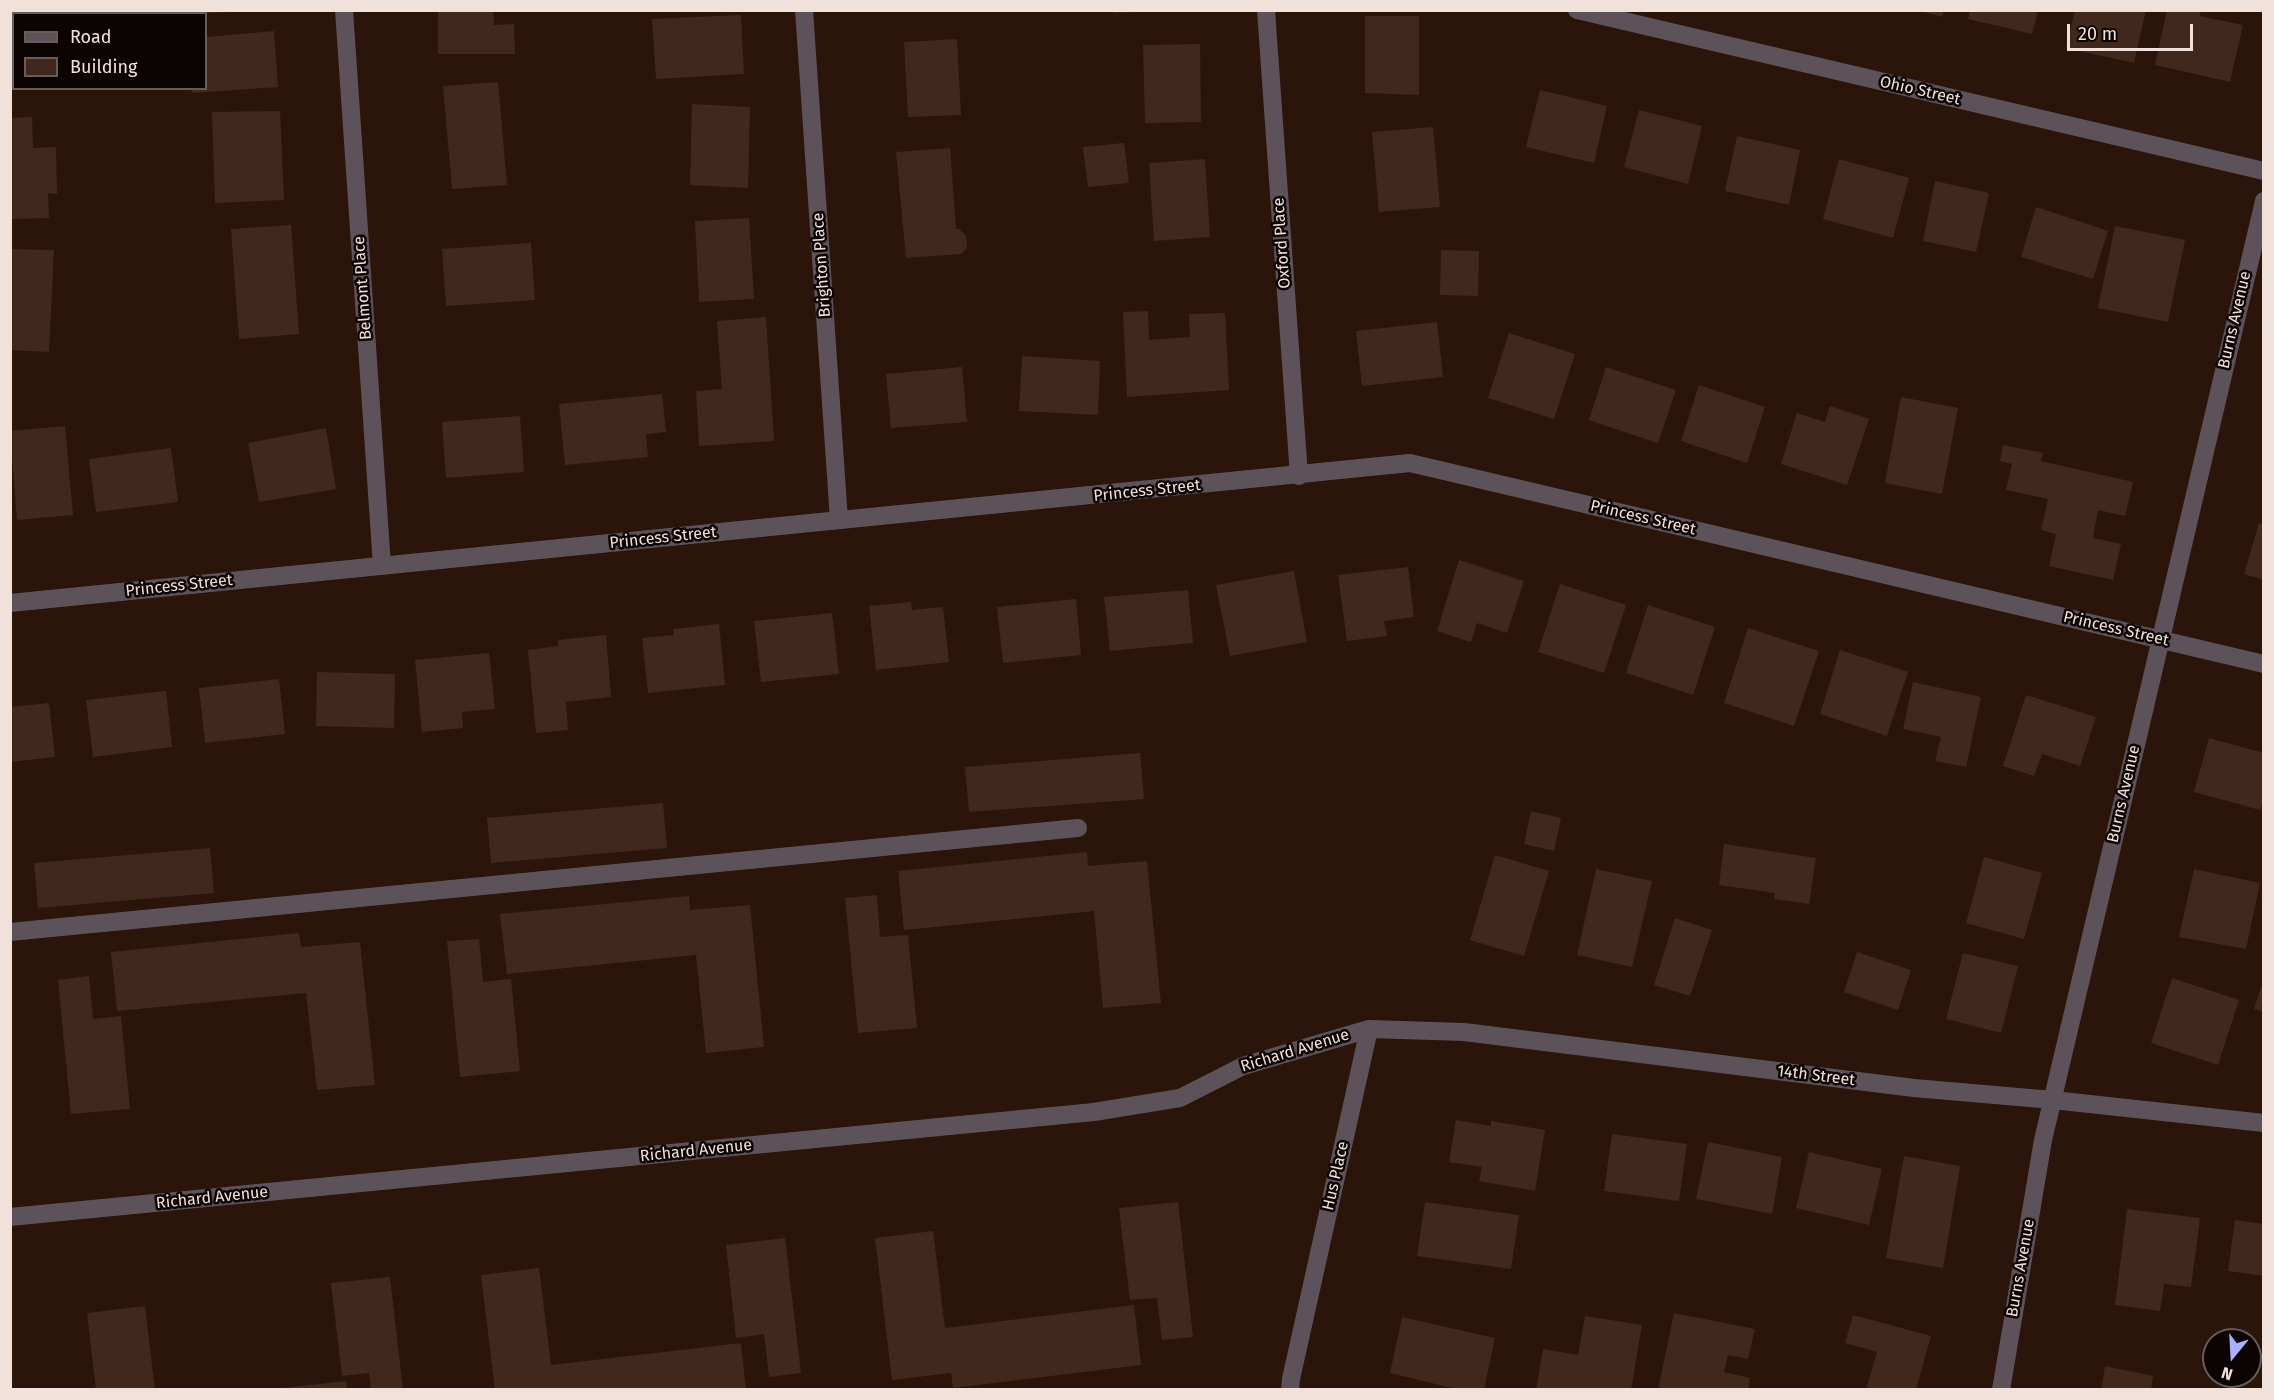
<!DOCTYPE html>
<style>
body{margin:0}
#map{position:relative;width:2274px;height:1400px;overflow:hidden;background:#2b140a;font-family:"Fira Sans",sans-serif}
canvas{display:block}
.frame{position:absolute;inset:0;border:12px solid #f2e1da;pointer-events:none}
.legend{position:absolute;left:12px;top:12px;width:195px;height:78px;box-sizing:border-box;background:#0c0402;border:2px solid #685c58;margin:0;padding:8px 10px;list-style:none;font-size:18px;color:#f2e1da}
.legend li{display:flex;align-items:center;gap:12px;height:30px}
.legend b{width:30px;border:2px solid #685c58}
.north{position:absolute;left:2202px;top:1328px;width:60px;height:60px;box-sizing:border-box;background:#0c0402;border:2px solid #685c58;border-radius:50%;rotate:198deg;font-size:16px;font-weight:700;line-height:24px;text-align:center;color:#f2e1da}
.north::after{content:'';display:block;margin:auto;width:21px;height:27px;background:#aab0fb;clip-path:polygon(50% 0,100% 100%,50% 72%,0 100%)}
.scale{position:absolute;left:2067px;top:24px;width:126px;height:27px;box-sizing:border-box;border:3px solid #f2e1da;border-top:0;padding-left:8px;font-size:18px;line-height:21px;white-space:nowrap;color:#f2e1da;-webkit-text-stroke:4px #0c0402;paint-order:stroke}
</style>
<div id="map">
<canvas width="2274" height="1400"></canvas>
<div class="frame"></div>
<ul class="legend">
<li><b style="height:8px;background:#5d525a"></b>Road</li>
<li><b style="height:16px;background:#41281d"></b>Building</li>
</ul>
<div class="north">N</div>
<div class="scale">20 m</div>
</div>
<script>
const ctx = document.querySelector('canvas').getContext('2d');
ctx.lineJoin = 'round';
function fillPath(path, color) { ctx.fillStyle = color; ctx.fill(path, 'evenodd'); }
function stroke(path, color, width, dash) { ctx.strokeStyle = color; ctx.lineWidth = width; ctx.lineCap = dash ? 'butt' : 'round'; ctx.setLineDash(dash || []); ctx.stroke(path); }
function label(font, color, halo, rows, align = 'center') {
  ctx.font = font + ' "Fira Sans",sans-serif'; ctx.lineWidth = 5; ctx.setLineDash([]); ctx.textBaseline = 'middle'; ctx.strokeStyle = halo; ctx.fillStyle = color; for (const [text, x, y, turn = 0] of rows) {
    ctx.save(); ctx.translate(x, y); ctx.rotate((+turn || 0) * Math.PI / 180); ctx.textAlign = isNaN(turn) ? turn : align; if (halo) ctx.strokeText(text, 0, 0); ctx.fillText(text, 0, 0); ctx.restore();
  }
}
fillPath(new Path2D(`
 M10,10H22L23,14H14V90H10Z
 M179,10H234V12L179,14Z
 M438,10H493L494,25L514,24L515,54H438Z
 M1113,10H1138V12L1114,13Z
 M1917,10H1944L1942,17Z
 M1970,10H2038L2032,34L1968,19Z
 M2075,10H2146L2134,63L2066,48Z
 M2167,10H2201L2200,16L2243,25L2230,82L2155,65Z
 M741,15L744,74L656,79L652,19Z
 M1365,16H1419V95L1365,93Z
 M274,31L278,87L192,93L191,88H206V37Z
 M957,39L961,115L908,117L904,42Z
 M1200,44L1201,122L1145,123L1143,45Z
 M498,82L507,185L452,189L443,86Z
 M1540,90L1607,106L1594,163L1526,147Z
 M692,104L750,107L748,188L690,185Z
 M1639,110L1702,126L1688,184L1624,167Z
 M280,111L284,200L215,203L212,112Z
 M32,117L33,148L56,147L57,194L48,193L49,218L10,219V118Z
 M1433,127L1440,207L1379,212L1372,132Z
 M1737,136L1800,150L1789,205L1725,191Z
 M1124,143L1129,183L1088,187L1083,147Z
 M950,148L956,229H959L966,236L967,248L961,254L906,258L896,152Z
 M1205,159L1210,237L1154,241L1149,163Z
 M1839,159L1909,178L1893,238L1823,219Z
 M1935,181L1989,193L1976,252L1923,241Z
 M2036,207L2108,231L2093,279L2021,257Z
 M749,218L754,299L699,302L695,221Z
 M291,225L299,334L239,339L231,229Z
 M2115,226L2185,240L2168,322L2098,308Z
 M531,243L535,300L446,306L442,249Z
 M10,249L54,250L49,352L10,350Z
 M1441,250L1479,251L1478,296L1440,295Z
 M1148,311L1149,340L1190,337L1189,314L1225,313L1229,390L1127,397L1123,312Z
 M766,317L774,441L699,446L696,391L722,389L717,321Z
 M1437,322L1443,377L1362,386L1356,331Z
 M1509,333L1575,354L1554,419L1488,398Z
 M1022,356L1100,361L1098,415L1019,411Z
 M962,367L967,422L891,428L886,374Z
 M1606,367L1676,390L1658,443L1589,420Z
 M1699,385L1765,407L1747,463L1681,441Z
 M662,394L666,432L646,434L648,457L565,465L559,404Z
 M1901,397L1958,408L1942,494L1885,483Z
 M1830,406L1869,419L1847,485L1781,464L1797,413L1825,422Z
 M520,416L524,472L446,478L442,422Z
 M65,426L73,515L17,520L10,431Z
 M326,428L336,489L259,502L248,443Z
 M2003,445L2043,453L2041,461L2133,482L2125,516L2098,510L2093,538L2121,544L2113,580L2049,566L2056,534L2041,530L2048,499L2006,490L2012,464L2000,461Z
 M171,448L178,502L96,512L89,459Z
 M2259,523L2264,525V580L2244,574Z
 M1459,560L1524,581L1507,633L1477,623L1471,642L1437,631Z
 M1408,567L1414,617L1384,621L1387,636L1347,641L1338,575Z
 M1294,571L1307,642L1230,656L1216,585Z
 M1560,584L1626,605L1604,673L1538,652Z
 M1188,590L1193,643L1110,651L1104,597Z
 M1076,599L1081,655L1003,663L997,607Z
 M911,602L912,610L943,607L949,662L876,670L869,606Z
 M1648,605L1715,627L1693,695L1626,673Z
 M832,613L839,674L761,682L754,621Z
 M719,624L725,685L648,693L642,638L674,635L673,629Z
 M1748,628L1819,651L1794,726L1724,703Z
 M606,635L611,697L566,702L568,730L536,733L528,650L558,646V640Z
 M1840,650L1908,672L1887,736L1820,714Z
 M489,653L495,709L462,712L463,728L422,732L415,660Z
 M317,672L395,674L394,728L316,726Z
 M279,679L285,734L205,743L199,688Z
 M1913,682L1981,697L1966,767L1935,761L1941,737L1903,729Z
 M166,691L172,747L93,757L86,700Z
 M2026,695L2096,717L2080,766L2042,754L2034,776L2003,766Z
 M49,703L55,757L10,762V707Z
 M2209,738L2264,753V798L2260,810L2194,792Z
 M1140,753L1144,799L969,812L965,767Z
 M663,803L667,848L491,863L487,818Z
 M1531,811L1561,818L1554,851L1524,844Z
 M1724,844L1816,858L1809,904L1774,899L1775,893L1719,885Z
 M210,848L214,893L38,908L34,863Z
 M1087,852L1088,866L1147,861L1161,1003L1103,1008L1094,911L904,930L898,871Z
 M1495,855L1549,871L1524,956L1470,940Z
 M1984,857L2042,873L2024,939L1966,923Z
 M1596,869L1652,881L1632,967L1577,955Z
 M2194,869L2260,883L2246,949L2179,937Z
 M877,895L880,937L908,935L917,1028L858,1033L845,898Z
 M689,896L690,910L750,905L764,1047L706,1053L696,955L507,974L500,914Z
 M1675,918L1712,930L1690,996L1654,985Z
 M299,933L301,947L360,942L375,1085L317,1090L306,993L117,1011L111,952Z
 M479,939L483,982L511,979L520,1071L460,1077L447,941Z
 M1857,952L1911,970L1898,1010L1844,992Z
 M1963,953L2018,966L2001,1033L1946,1019Z
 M89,976L93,1019L121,1016L130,1109L71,1114L58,980Z
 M2172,978L2239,1000L2218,1065L2151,1043Z
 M2261,987H2264V1012L2254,1009Z
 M1456,1120L1491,1126V1121L1545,1130L1535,1191L1479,1181L1482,1167L1449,1162Z
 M1612,1134L1687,1144L1679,1201L1604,1191Z
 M1708,1142L1782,1157L1772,1214L1696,1199Z
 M1809,1152L1882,1169L1869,1225L1796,1208Z
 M1904,1156L1960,1166L1943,1268L1886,1258Z
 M1178,1202L1193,1337L1162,1340L1157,1298L1130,1300L1119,1208Z
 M1425,1202L1519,1215L1511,1269L1417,1256Z
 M2127,1209L2200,1218L2191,1287L2164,1284L2160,1311L2115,1305Z
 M2235,1220L2264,1224V1276L2228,1271Z
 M933,1231L945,1328L1134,1305L1141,1365L953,1388L951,1373L892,1380L875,1238Z
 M785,1238L801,1373L769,1377L764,1334L736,1338L726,1245Z
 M539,1268L551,1365L741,1343L746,1390H495L481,1275Z
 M390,1277L403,1390H371L369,1373L342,1376L331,1283Z
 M145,1306L155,1390H96L87,1313Z
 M1674,1313L1755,1329L1748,1359L1728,1355L1724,1372L1750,1378L1748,1390H1658Z
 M1853,1315L1931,1336L1916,1390H1866L1877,1352L1845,1343Z
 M1585,1316L1642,1325L1631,1390H1536L1543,1349L1578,1355Z
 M1402,1317L1495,1338L1484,1390H1460L1390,1373Z
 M2105,1366L2153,1376L2151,1390H2101Z
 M346,1381L347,1390H284V1388Z`), '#41281d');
stroke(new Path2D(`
 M10,932L1078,828`), '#5d525a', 18);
stroke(new Path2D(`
 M344,10L382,566
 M804,10L839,520
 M1266,10L1299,476
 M1577,10L2264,171
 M10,603L1410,463L2264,664
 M10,1217L1094,1112L1180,1098L1243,1066L1369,1029L1464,1032L1914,1088L2053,1100L2264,1123
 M1290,1390L1291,1379L1369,1029
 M2001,1390L2043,1140L2264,201`), '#5d525a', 18);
label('16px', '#f2e1da', '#0c0402', [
 ["Ohio Street",1920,91,13],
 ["Oxford Place",1282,243,-94],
 ["Brighton Place",822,265,-94],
 ["Belmont Place",363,288,-94],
 ["Burns Avenue",2235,320,-77],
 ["Princess Street",1147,491,-6],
 ["Princess Street",1643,518,13],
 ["Princess Street",663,538,-6],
 ["Princess Street",179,586,-6],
 ["Princess Street",2116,629,13],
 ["Burns Avenue",2124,794,-77],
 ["Richard Avenue",1295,1051,-17],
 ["14th Street",1816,1076,7],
 ["Richard Avenue",696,1151,-6],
 ["Hus Place",1336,1176,-77],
 ["Richard Avenue",212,1198,-6],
 ["Burns Avenue",2021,1268,-80]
]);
</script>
